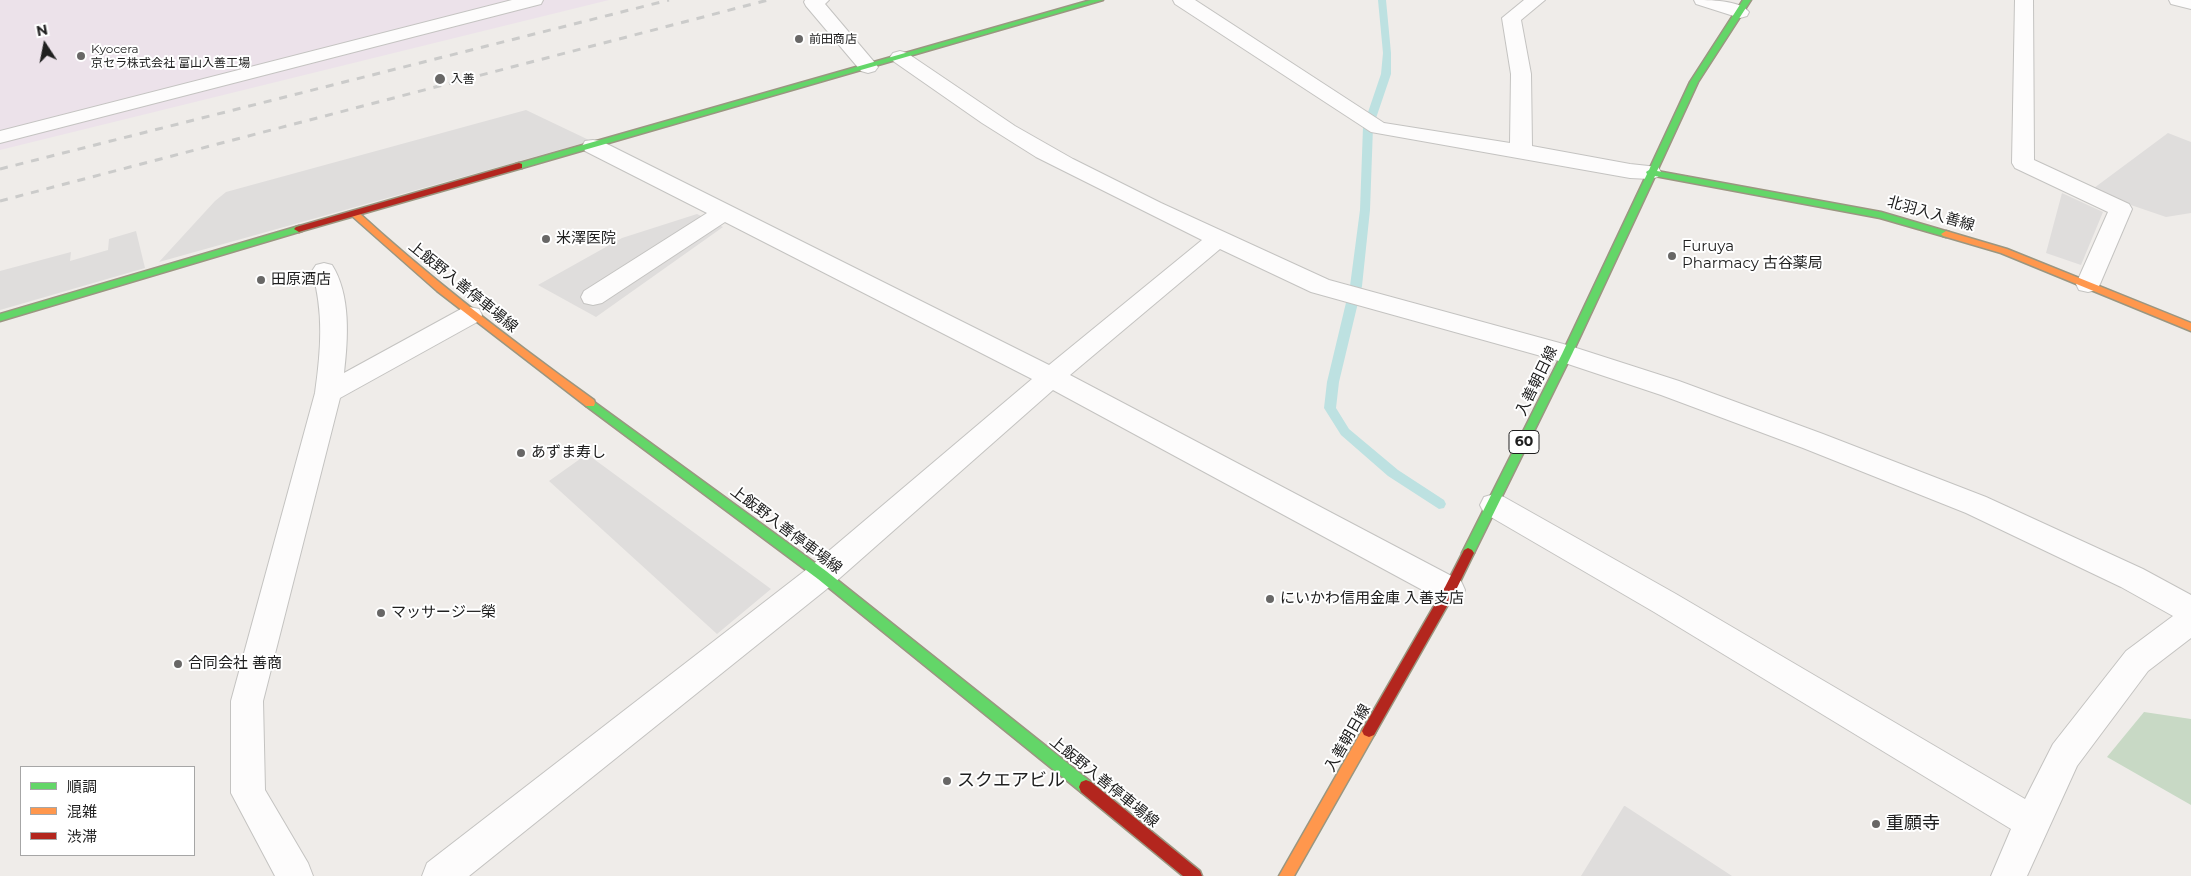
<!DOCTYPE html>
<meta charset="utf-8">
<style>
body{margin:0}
#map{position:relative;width:2191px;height:876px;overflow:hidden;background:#efece9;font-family:Montserrat,"Noto Sans JP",sans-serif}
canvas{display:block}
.legend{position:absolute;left:20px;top:766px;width:175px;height:90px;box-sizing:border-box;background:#fff;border:1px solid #a6a6a6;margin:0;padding:6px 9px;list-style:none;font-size:15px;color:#202020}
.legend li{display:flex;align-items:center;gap:10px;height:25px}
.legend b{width:25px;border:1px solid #a6a6a6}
.north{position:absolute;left:20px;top:20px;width:50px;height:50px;-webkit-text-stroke:4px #fff;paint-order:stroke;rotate:349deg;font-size:14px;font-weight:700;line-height:20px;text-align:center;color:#202020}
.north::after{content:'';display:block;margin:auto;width:18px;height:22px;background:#202020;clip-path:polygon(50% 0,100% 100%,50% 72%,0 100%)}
</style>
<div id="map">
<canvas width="2191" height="876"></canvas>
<ul class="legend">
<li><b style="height:6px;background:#63d668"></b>順調</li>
<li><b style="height:6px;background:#ff974d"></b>混雑</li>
<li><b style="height:6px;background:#b3261e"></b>渋滞</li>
</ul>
<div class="north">N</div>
</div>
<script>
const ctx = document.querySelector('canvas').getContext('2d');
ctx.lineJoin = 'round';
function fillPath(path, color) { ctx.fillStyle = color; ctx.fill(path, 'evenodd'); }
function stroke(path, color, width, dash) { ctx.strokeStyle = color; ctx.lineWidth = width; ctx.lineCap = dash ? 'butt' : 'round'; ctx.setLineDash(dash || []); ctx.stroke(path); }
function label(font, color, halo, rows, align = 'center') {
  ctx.font = font + ' Montserrat,"Noto Sans JP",sans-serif'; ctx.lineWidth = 4; ctx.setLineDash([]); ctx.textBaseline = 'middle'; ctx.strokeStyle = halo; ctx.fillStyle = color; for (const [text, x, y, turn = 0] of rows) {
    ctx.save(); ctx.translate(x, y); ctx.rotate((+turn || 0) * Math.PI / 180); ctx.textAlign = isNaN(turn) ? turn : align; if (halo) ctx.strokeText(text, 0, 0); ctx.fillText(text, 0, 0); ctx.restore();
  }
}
fillPath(new Path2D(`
 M0,0H609L0,150Z`), '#ece2ea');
fillPath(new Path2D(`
 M2144,712L2191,719V805L2107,757Z`), '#c8d9c5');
fillPath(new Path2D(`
 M526,110L591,141L159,262L215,201L226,192Z
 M2168,133L2191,142V213L2166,217L2090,191Z
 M2062,193L2103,212L2081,265L2046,253Z
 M697,214L723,227L596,317L538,285L622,238Z
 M136,231L145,268L0,310V271L71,252L70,261L108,250L109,239Z
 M587,454L771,589L717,634L549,481Z
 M1624,806H1625L1732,876H1581Z`), '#dfdddc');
fillPath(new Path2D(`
 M1378,0H1386L1391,53V74L1373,127L1370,210L1362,286L1339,382L1336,408L1349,429L1398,470L1444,500L1446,504L1444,508L1439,509L1388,476L1341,435L1324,408L1327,382L1350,286L1360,210L1363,127L1381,74L1383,53Z`), '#bde1e1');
const street = new Path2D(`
 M512,0H543L541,4L0,143V131Z
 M805,0H829L825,4L875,63L878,67L875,71L868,73L861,71L806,6L804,2Z
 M1173,0H1195L1384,123L1510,143L1511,74L1502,18L1524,0H1545L1521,20L1531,74L1532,146L1630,164L1658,167L1661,172L1658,177L1650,179L1630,178L1371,132L1175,4Z
 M1694,0C1709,0 1740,0 1749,12L1747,16L1740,18L1696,4Z
 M2015,0H2033L2034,160L2129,204L2132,209L2100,284L2097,290L2088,292L2079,290L2076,284L2108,212L2015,168L2012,163Z
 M2169,0H2191V9L2171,4Z
 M900,51L907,53L1015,126L1073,159L1161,203L1329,280L1567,345L1679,381L1823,434L1986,497L2143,569L2191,595V638L2148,671L2077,766L2027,876H1991L2011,829L1654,612L1484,513L1480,505L1484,497L1494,494L1504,497L1676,594L2025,799L2053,744L2126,651L2173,616L2121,587L1966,513L1803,448L1661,395L1559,361L1311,292L1220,249L1070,375L1461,581L1465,590L1461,599L1450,603L1439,599L1053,390L833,584L469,876H422L427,863L811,566L1032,379L725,222L602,303L593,305L584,303L581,297L584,291L707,213L585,151L582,146L585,141L593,140L601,141L1049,365L1202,240L1036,157L982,123L893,61L890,57L893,53Z
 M324,263L332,265C351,295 348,339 344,373L461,309L470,307L479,309L482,315L479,321L340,398L263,701L265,790L308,863L313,876H275L231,793V701L315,393C321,351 324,312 312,271L316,265Z`);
const fast = new Path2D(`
 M1091,0H1103L522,168H516L515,166L516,164Z
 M1743,0H1751L1698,82L1657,171L1881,212L1949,232L1951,234L1946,237L1880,218L1655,176L1572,354L1474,553L1472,556L1468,558L1464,556L1462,553L1562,354L1647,174L1646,172L1649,170L1690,82Z
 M299,226L302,227V231L0,321V314Z
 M590,399L826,571L1091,782L1093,787L1091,792L1086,794L1081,792L818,579L586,406L585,403Z`);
const slow = new Path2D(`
 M355,211L358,212C432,280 512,341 594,400L595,403L594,406H586L437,291L352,216V212Z
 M1946,231L2007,249L2191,323V331L2001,253L1943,236L1941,234Z
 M1369,725L1374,727L1376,731L1374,735L1294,876H1279L1364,727Z`);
const jam = new Path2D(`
 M519,163L522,164V168L302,231L299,232L294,229L296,227Z
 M1468,548L1472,550L1474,553L1454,594L1374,735L1369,737L1364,735L1362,731L1364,727L1445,587L1464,550Z
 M1086,780L1091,782L1200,871L1202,876H1183L1081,792L1079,787L1081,782Z`);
stroke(street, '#c4c3c1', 2);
stroke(fast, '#9a9680', 3);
stroke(slow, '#9a9680', 3);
stroke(jam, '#9a9680', 3);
fillPath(street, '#fdfcfc');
fillPath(fast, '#63d668');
fillPath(slow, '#ff974d');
fillPath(jam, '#b3261e');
stroke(new Path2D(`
 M0,169L669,0
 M0,201L768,0`), '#cbcbca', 3, [8, 8]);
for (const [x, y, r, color] of [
 [799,39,5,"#686766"],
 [81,56,5,"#686766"],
 [440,79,6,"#686766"],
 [546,239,5,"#686766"],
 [1672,256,5,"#686766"],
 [261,280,5,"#686766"],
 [521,453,5,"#686766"],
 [1270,599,5,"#686766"],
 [381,613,5,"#686766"],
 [178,664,5,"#686766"],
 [947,781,5,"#686766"],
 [1876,824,5,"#686766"]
]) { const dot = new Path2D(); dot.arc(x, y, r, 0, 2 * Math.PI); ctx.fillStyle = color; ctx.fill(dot); stroke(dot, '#fff', 2); }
label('12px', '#202020', '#fff', [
 ["前田商店",809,39],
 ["Kyocera",91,49],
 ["京セラ株式会社 富山入善工場",91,63],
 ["入善",451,79]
], 'left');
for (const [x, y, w] of [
 [1524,442,30]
]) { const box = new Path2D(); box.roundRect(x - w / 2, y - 11.5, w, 23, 4); ctx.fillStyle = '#fff'; ctx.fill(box); stroke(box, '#202020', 1); }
label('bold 14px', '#202020', null, [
 ["60",1524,442]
]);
label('15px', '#202020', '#fff', [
 ["北羽入入善線",1931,214,16],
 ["上飯野入善停車場線",463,287,39],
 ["入善朝日線",1537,381,-64],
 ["上飯野入善停車場線",786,530,37],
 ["入善朝日線",1348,738,-60],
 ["上飯野入善停車場線",1104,782,39]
]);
label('15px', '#202020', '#fff', [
 ["米澤医院",556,239],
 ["Furuya",1682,247],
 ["Pharmacy 古谷薬局",1682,264],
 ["田原酒店",271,280],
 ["あずま寿し",531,453],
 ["にいかわ信用金庫 入善支店",1280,599],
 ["マッサージ一榮",391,613],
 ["合同会社 善商",188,664]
], 'left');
label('18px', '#202020', '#fff', [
 ["スクエアビル",957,781],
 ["重願寺",1886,824]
], 'left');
</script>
